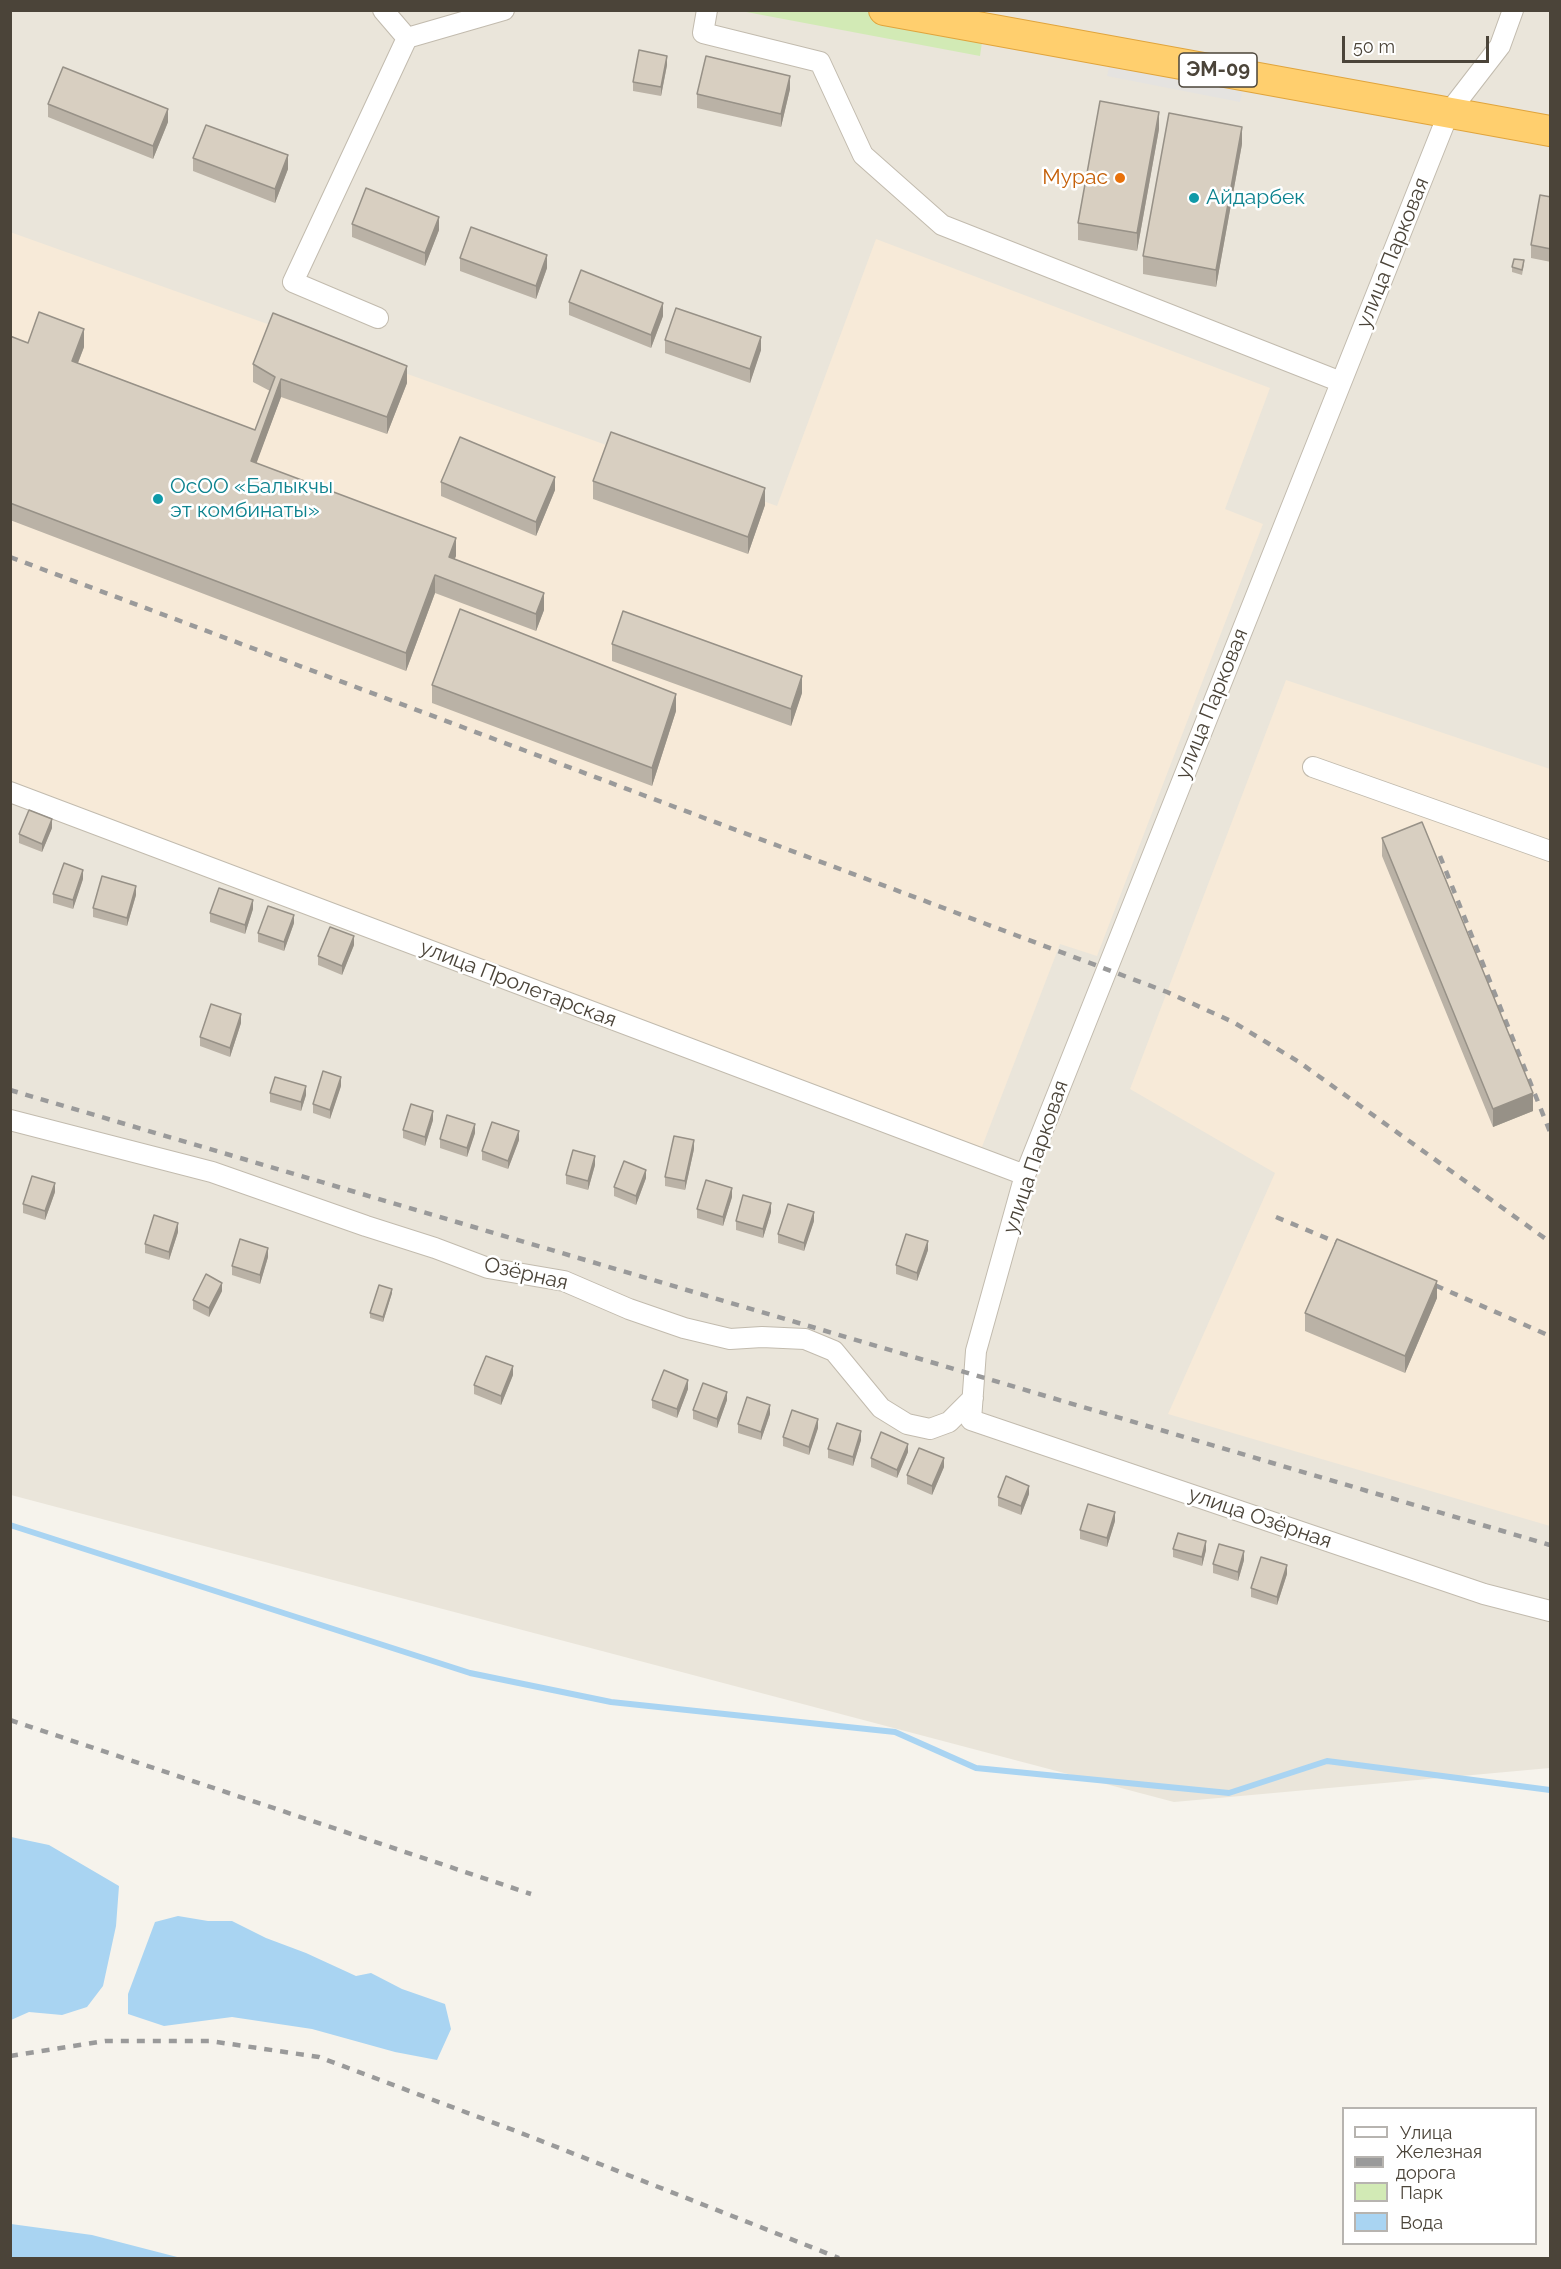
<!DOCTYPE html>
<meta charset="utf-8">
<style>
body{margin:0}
#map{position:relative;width:1561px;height:2269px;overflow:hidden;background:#f6f3ec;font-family:Raleway,sans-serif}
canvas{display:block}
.frame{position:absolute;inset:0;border:12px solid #4b4439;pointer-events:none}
.legend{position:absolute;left:1342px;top:2107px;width:195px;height:138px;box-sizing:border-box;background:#fff;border:2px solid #b7b4b0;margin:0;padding:8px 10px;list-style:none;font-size:18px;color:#4b4439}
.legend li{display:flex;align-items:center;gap:12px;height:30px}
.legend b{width:30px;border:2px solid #b7b4b0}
.scale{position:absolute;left:1342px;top:36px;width:147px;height:27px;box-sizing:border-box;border:3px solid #4b4439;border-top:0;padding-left:8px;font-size:18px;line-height:21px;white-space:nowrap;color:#4b4439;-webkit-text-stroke:4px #fff;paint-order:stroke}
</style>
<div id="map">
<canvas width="1561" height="2269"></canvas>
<div class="frame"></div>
<ul class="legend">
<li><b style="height:8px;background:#fff"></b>Улица</li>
<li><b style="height:8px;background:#9a9a9a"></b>Железная дорога</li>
<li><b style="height:16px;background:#d2eab5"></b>Парк</li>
<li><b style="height:16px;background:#a9d4f2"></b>Вода</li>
</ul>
<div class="scale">50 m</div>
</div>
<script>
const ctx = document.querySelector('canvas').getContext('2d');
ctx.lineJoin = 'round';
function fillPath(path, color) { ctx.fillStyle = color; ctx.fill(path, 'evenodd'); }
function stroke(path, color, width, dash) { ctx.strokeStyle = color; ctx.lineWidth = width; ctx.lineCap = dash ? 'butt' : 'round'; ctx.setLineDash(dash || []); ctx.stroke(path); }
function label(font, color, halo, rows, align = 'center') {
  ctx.font = font + ' Raleway,sans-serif'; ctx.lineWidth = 5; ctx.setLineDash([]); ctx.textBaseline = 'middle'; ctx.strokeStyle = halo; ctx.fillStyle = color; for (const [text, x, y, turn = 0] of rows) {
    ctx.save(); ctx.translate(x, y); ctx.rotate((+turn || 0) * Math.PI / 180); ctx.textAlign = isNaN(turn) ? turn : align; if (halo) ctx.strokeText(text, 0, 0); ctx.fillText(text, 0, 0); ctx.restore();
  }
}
fillPath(new Path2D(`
 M10,11H1550V1768L1174,1802L11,1495Z`), '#eae5da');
fillPath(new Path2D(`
 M10,232L777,506L876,239L1270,388L1225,509L1263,524L1097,956L1060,944L980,1152L11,782Z
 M1286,680L1550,769V1526L1168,1414L1275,1173L1130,1089Z`), '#f7ead8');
fillPath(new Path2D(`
 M741,11H884L984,28L980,56Z`), '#d2eab5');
fillPath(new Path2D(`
 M1113,51L1245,75L1240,102L1107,76Z`), '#e5e3e0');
fillPath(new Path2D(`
 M11,1837L49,1845L119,1886L116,1926L103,1986L87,2007L62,2015L29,2012L11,2020Z
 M178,1916L208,1921H232L266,1938L306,1953L356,1976L371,1973L402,1989L445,2004L451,2029L437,2060L395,2052L312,2029L232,2017L164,2026L128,2014V1994L155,1922Z
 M11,2224L92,2235L181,2258H11Z`), '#a9d4f2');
stroke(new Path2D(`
 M10,1525L470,1673L611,1702L895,1732L976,1768L1229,1793L1327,1761L1550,1790`), '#a9d4f2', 6);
const minor = new Path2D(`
 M383,10L407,38
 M707,10L703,33L820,62L863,155L942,225L1341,382
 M1513,10L1500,46L1449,112L1025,1175L976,1351L971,1420L1484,1594L1550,1611
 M378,318L293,282L407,38L504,10
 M1313,767L1550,851
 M10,792L1025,1175
 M10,1120L212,1172L366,1226L435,1248L488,1268L564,1281L629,1309L684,1328L730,1339L762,1337L805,1339L834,1351L881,1408L907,1424L930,1429L949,1422L973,1398`);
const highway = new Path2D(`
 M884,10L1550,131`);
stroke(minor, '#c2bbae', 22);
stroke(highway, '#e0a43c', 32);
stroke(minor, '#fff', 20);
stroke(highway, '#ffcf6e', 30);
stroke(new Path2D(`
 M10,557L1167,992L1233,1022L1299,1062L1550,1242
 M1440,856L1550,1132
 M10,1090L1550,1545
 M1276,1217L1350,1248
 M1421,1279L1550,1336
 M10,1720L531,1894
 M10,2056L105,2041H210L319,2057L521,2133L839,2258`), '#9a9a9a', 4.5, [8, 8]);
fillPath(new Path2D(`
 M667,65L661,96L633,91V82Z
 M790,89L781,127L697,108V94Z
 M48,104L168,122L153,159L48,117Z
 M1159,129L1137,251L1078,240V223Z
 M1242,144L1216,287L1143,274V256Z
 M193,158L288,169L275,203L193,171Z
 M1551,197V262L1531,258V245Z
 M352,224L439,230L425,266L352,237Z
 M460,258L547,268L536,299L460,271Z
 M1524,264L1522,275L1512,272V267Z
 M569,302L663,316L651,348L569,315Z
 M10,336L28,343L84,347L78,363L255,430L270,391L253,382V364L407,383L387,434L281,397L256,463L456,556L454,559L544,610L536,631L435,593L406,671L10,520Z
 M665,340L761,350L750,383L665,353Z
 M593,481L765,505L748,554L593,499Z
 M441,482L555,490L536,536L441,496Z
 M612,644L802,693L791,726L612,661Z
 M432,685L676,711L652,786L432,703Z
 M52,828L42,852L19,843V834Z
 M1382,838L1533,1111L1493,1127L1382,856Z
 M83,879L73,909L53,903V894Z
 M136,895L127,926L93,917V908Z
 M253,909L245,934L210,922V913Z
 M294,923L284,951L258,942V933Z
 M354,945L342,975L318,965V956Z
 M241,1023L230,1057L200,1046V1037Z
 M341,1086L330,1119L313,1113V1104Z
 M270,1093L306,1095L301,1111L270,1102Z
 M433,1120L425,1146L403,1138V1130Z
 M475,1133L467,1157L440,1148V1139Z
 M519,1140L508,1169L482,1160V1151Z
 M694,1149L685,1190L665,1186V1177Z
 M595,1165L588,1190L566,1184V1175Z
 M646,1178L636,1205L614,1196V1187Z
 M55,1192L45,1220L23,1213V1204Z
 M732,1197L723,1226L697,1218V1209Z
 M771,1212L763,1238L736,1230V1221Z
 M814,1221L804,1251L778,1243V1234Z
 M178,1232L169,1260L145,1253V1244Z
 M928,1250L917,1281L896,1274V1265Z
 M268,1257L260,1284L232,1275V1266Z
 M222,1291L209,1317L193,1309V1300Z
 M392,1293L383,1322L370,1318V1313Z
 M1437,1298L1405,1373L1305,1331V1313Z
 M513,1375L501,1405L474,1394V1385Z
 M688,1389L677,1418L652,1408V1400Z
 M727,1400L717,1428L693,1419V1410Z
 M770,1414L761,1440L738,1433V1424Z
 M818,1428L809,1455L783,1446V1437Z
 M861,1440L853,1466L828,1458V1449Z
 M908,1452L897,1478L871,1467V1458Z
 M944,1467L932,1495L907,1484V1475Z
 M1029,1494L1021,1515L998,1506V1497Z
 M1115,1521L1107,1547L1080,1539V1530Z
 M1173,1549L1206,1550L1202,1566L1173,1557Z
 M1244,1560L1238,1581L1213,1573V1564Z
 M1287,1574L1277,1605L1251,1597V1588Z`), '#bab2a6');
fillPath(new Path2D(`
 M667,56V65L661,96V87Z
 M790,76V89L781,127V114Z
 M168,109V122L153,159V146Z
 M1159,112V129L1137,251V233Z
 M1242,127V144L1216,287V270Z
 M288,155V169L275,203V189Z
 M439,217V230L425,266V253Z
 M547,255V268L536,299V286Z
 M663,303V316L651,348V335Z
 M84,329V347L72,378V361Z
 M761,337V350L750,383V369Z
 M407,366V383L387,434V417Z
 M281,379V397L251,478V461Z
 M555,477V490L536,536V522Z
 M765,488V505L748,554V537Z
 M456,538V556L449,574V557Z
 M435,575V593L406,671V653Z
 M544,593V610L536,631V614Z
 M802,676V693L791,726V709Z
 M676,694V711L652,786V768Z
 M52,819V828L42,852V844Z
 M83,870V879L73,909V900Z
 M136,886V895L127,926V918Z
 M253,900V909L245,934V925Z
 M294,915V923L284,951V942Z
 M354,936V945L342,975V966Z
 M241,1014V1023L230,1057V1048Z
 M341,1077V1086L330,1119V1110Z
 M306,1086V1095L301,1111V1102Z
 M1533,1093V1111L1493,1127V1109Z
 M433,1111V1120L425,1146V1137Z
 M475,1124V1133L467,1157V1148Z
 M519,1131V1140L508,1169V1161Z
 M694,1140V1149L685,1190V1181Z
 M595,1156V1165L588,1190V1181Z
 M646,1170V1178L636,1205V1196Z
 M55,1183V1192L45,1220V1211Z
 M732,1188V1197L723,1226V1217Z
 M771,1203V1212L763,1238V1229Z
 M814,1212V1221L804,1251V1243Z
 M178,1223V1232L169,1260V1252Z
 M928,1241V1250L917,1281V1273Z
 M268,1248V1257L260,1284V1275Z
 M1437,1281V1298L1405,1373V1356Z
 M222,1283V1291L209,1317V1308Z
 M392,1289V1293L383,1322V1317Z
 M513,1366V1375L501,1405V1396Z
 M688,1380V1389L677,1418V1409Z
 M727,1392V1400L717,1428V1419Z
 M770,1405V1414L761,1440V1432Z
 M818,1419V1428L809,1455V1447Z
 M861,1431V1440L853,1466V1457Z
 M908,1444V1452L897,1478V1470Z
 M944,1458V1467L932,1495V1486Z
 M1029,1486V1494L1021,1515V1506Z
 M1115,1512V1521L1107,1547V1538Z
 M1206,1541V1550L1202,1566V1557Z
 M1244,1551V1560L1238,1581V1572Z
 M1287,1565V1574L1277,1605V1597Z`), '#979187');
const building = new Path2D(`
 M639,50L667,56L661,87L633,82Z
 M706,56L790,76L781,114L697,94Z
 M63,67L168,109L153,146L48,104Z
 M1100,101L1159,112L1137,233L1078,223Z
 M1169,113L1242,127L1216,270L1143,256Z
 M206,125L288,155L275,189L193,158Z
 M366,188L439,217L425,253L352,224Z
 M1540,195L1551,197V249L1531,245Z
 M471,227L547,255L536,286L460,258Z
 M1514,259L1524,260L1522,270L1512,267Z
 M581,270L663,303L651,335L569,302Z
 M676,308L761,337L750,369L665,340Z
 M39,312L84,329L72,361L255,430L275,377L253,364L273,313L407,366L387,417L281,379L251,461L456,538L449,557L544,593L536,614L435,575L406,653L10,503V336L28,343Z
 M611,432L765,488L748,537L593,481Z
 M460,437L555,477L536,522L441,482Z
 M460,609L676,694L652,768L432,685Z
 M623,611L802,676L791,709L612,644Z
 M29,810L52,819L42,844L19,834Z
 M1422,822L1533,1093L1493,1109L1382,838Z
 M64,863L83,870L73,900L53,894Z
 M102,876L136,886L127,918L93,908Z
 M219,888L253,900L245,925L210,913Z
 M268,906L294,915L284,942L258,933Z
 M330,927L354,936L342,966L318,956Z
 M211,1004L241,1014L230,1048L200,1037Z
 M323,1071L341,1077L330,1110L313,1104Z
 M275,1077L306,1086L301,1102L270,1093Z
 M411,1104L433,1111L425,1137L403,1130Z
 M447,1115L475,1124L467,1148L440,1139Z
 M492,1122L519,1131L508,1161L482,1151Z
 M674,1136L694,1140L685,1181L665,1177Z
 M573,1150L595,1156L588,1181L566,1175Z
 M624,1161L646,1170L636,1196L614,1187Z
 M32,1176L55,1183L45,1211L23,1204Z
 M706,1180L732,1188L723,1217L697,1209Z
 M743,1195L771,1203L763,1229L736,1221Z
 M788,1204L814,1212L804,1243L778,1234Z
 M154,1215L178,1223L169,1252L145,1244Z
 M906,1234L928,1241L917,1273L896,1265Z
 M240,1239L268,1248L260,1275L232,1266Z
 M1337,1239L1437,1281L1405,1356L1305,1313Z
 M206,1274L222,1283L209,1308L193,1300Z
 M379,1285L392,1289L383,1317L370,1313Z
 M486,1356L513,1366L501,1396L474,1385Z
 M664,1370L688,1380L677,1409L652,1400Z
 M703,1383L727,1392L717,1419L693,1410Z
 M747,1397L770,1405L761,1432L738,1424Z
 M792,1410L818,1419L809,1447L783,1437Z
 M837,1423L861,1431L853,1457L828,1449Z
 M881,1432L908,1444L897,1470L871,1458Z
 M919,1448L944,1458L932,1486L907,1475Z
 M1006,1476L1029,1486L1021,1506L998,1497Z
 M1088,1504L1115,1512L1107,1538L1080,1530Z
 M1178,1533L1206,1541L1202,1557L1173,1549Z
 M1219,1544L1244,1551L1238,1572L1213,1564Z
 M1261,1557L1287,1565L1277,1597L1251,1588Z`);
fillPath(building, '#d8cfc1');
stroke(building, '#979187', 1.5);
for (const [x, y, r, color] of [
 [1120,178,6,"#e8710a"],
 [1194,198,6,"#0f9aa8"],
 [158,499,6,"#0f9aa8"]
]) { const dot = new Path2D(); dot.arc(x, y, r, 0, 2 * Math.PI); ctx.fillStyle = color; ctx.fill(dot); stroke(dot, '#fff', 2); }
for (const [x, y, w] of [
 [1218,70,78]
]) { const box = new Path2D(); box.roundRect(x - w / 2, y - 17, w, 34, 4.5); ctx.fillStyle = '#fff'; ctx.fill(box); stroke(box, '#4b4439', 1.5); }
label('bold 20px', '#4b4439', null, [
 ["ЭМ-09",1218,70]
]);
label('21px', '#c56008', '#fff', [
 ["Мурас",1108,178]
], 'right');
label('21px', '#0d838f', '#fff', [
 ["Айдарбек",1206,198],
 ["ОсОО «Балыкчы",170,487],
 ["эт комбинаты»",170,511]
], 'left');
label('21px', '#4b4439', '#fff', [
 ["улица Парковая",1393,253,-68],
 ["улица Парковая",1212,704,-68],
 ["улица Пролетарская",518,984,21],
 ["улица Парковая",1036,1157,-71],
 ["Озёрная",526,1274,13],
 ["улица Озёрная",1260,1518,19]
]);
</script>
